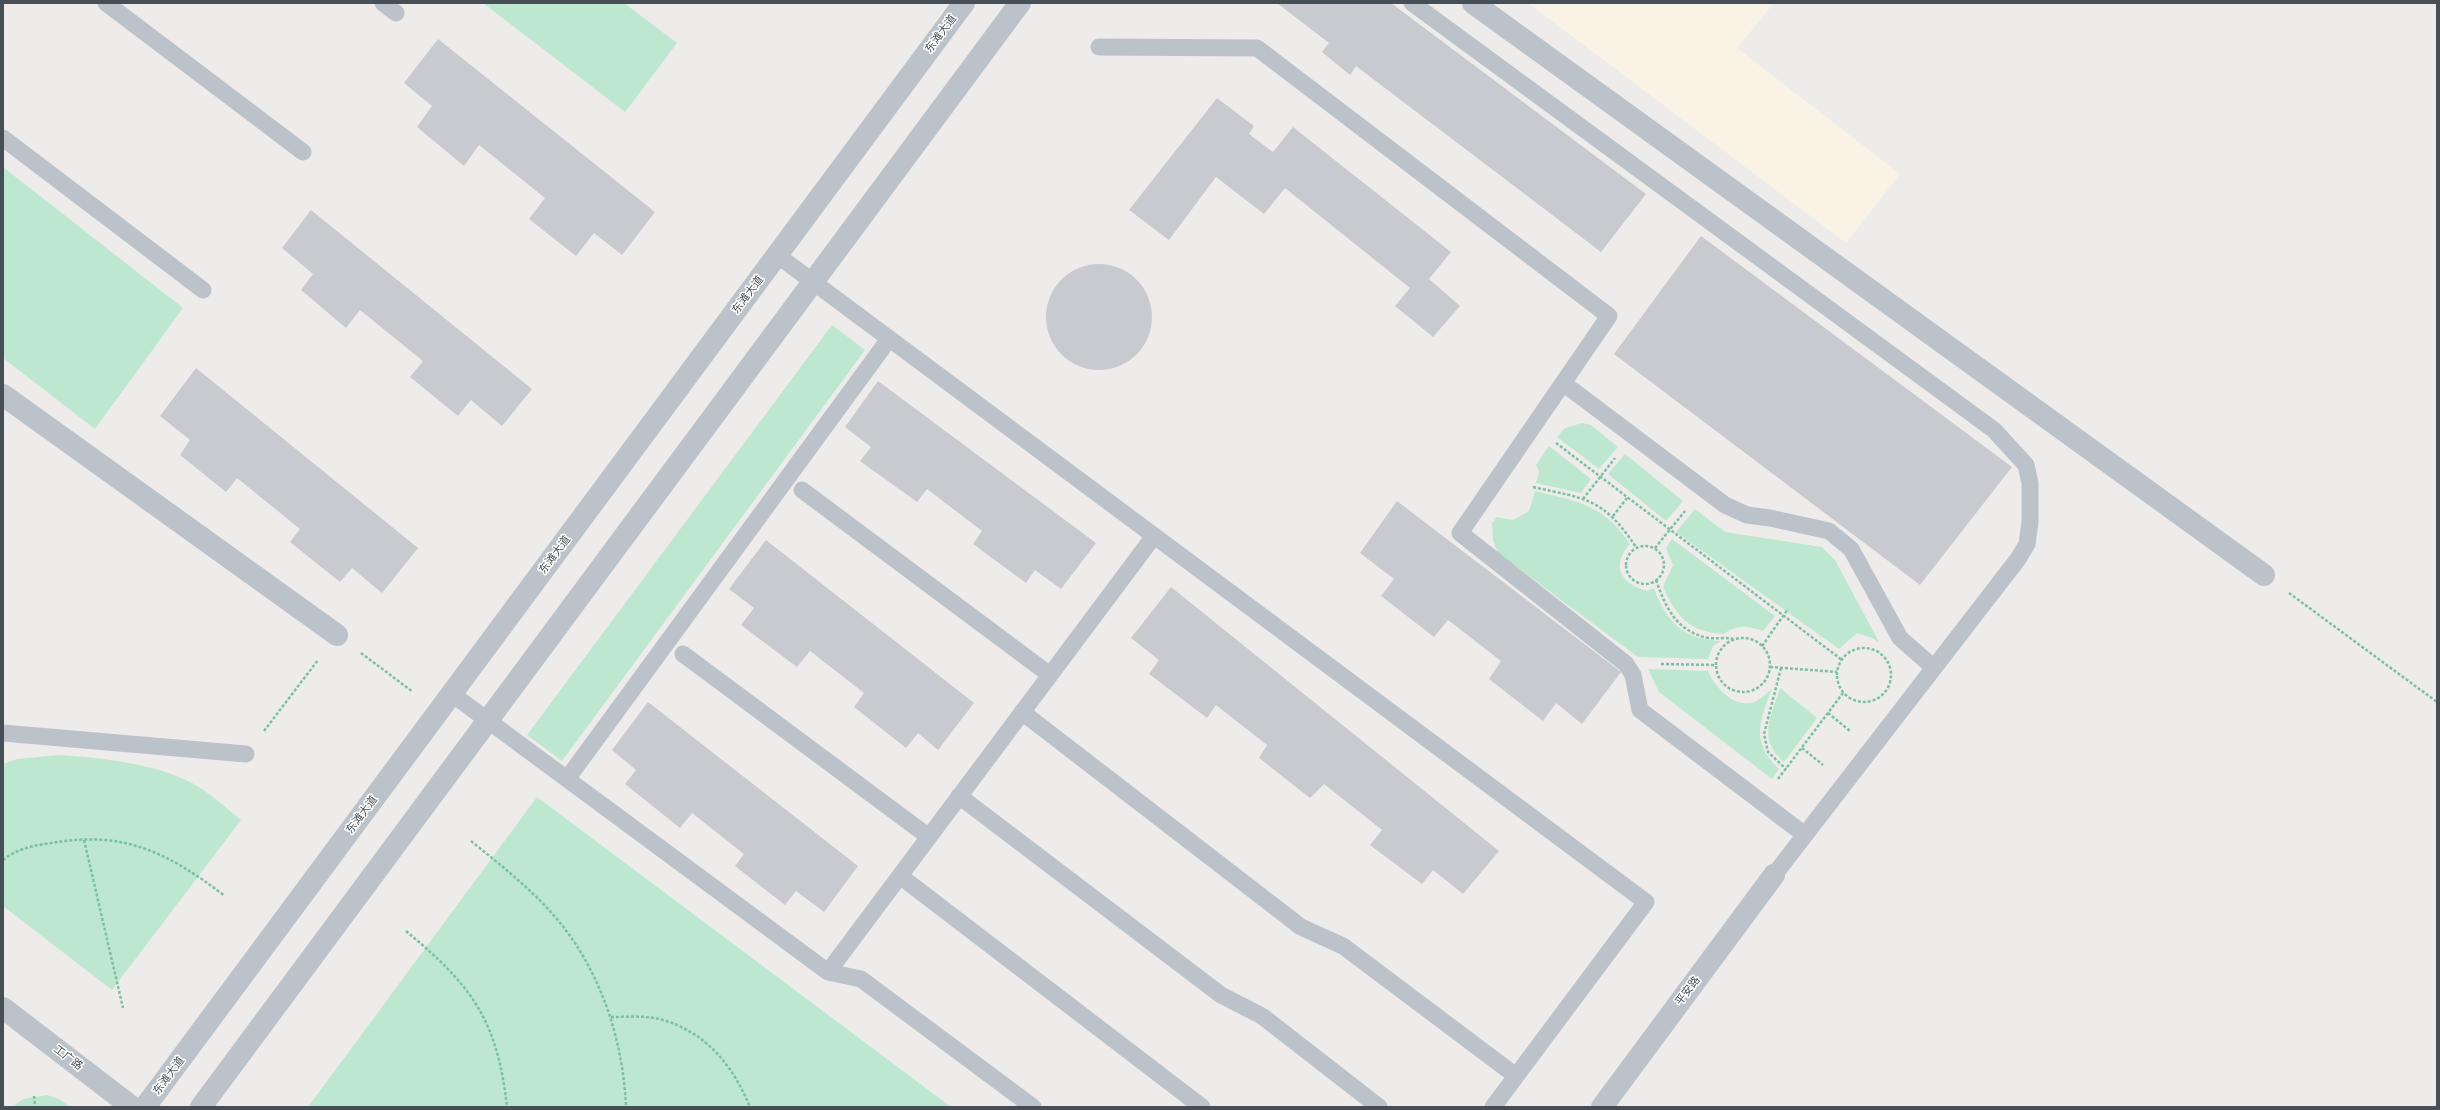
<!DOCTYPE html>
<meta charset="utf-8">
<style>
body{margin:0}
#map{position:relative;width:2440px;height:1110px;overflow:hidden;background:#eeebeb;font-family:Helvetica,sans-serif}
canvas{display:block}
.frame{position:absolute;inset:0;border:4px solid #464e56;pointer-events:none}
</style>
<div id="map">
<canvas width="2440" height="1110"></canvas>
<div class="frame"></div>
</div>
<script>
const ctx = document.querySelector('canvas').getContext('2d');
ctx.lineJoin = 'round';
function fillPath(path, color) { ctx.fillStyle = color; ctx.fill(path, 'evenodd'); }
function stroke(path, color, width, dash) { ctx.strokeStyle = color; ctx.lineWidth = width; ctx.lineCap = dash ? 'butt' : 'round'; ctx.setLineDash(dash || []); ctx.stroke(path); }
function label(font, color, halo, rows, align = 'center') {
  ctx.font = font + ' Helvetica,"Noto Sans SC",sans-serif'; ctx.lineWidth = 3; ctx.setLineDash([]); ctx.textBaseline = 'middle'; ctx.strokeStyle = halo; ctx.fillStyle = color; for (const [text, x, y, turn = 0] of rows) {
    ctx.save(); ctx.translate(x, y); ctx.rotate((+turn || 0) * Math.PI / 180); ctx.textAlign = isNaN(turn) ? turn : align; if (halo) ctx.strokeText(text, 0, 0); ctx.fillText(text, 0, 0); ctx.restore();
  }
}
fillPath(new Path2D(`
 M1528,3H1774L1737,48L1900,174L1846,243Z`), '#f8f3e5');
fillPath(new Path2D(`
 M483,3H624L677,43L625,112Z
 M3,167L183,308L95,429L3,358Z
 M832,325L865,350L562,761L527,735Z
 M1582,423L1591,425L1618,447L1599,469L1557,437L1565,428Z
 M1549,446L1591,479L1581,493L1536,483L1539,472L1536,465Z
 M1625,454L1683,501L1666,521L1608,474Z
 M1535,491C1578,502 1604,504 1630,544C1610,566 1621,584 1647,591L1654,588C1666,622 1684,640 1721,641L1713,646L1708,659L1638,657L1498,553L1493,540L1492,523L1497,517L1513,520L1529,511Z
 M1695,509L1725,532L1822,547L1835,560L1879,642L1872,638L1857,633L1839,649L1676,532Z
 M1672,539L1775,616L1763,631C1748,626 1737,624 1724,634C1689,632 1677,617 1663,587L1673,565L1666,548Z
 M1648,669L1708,671C1715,687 1734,709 1754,702C1760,700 1767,693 1772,689C1759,721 1751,743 1779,769L1772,779L1659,692Z
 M1780,688L1817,718L1784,762C1757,739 1771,717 1780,688Z
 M60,755C101,758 154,763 192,783C209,792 225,807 241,820L112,990L3,906V764L17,759Z
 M537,797L951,1107H308Z
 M47,1095L59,1099L70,1107H12L23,1099Z`), '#bee7cf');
fillPath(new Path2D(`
 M1277,3H1391L1646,194L1601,252L1356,66L1350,75L1322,52L1329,43Z
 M438,39L655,212L622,255L594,233L576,256L529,219L545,198L479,145L464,166L417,127L432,106L404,83Z
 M1217,98L1254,126L1249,134L1273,152L1293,127L1451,252L1429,279L1460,306L1433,337L1395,306L1410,288L1285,188L1264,214L1216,177L1169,240L1129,210Z
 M311,210L532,389L502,426L471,400L458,416L410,377L423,361L360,310L346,328L301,290L313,274L282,248Z
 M1701,236L2012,467L1920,585L1614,354Z
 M1046 317a53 53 0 1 1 106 0a53 53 0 1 1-106 0Z
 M196,368L418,548L382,593L352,568L340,582L290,542L300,529L237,478L226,492L180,455L190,440L160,416Z
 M878,381L1096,543L1061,589L1035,570L1026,583L973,544L982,531L927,489L917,502L860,461L871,447L845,427Z
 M1397,501L1621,672L1582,724L1556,703L1543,721L1489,679L1501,661L1448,620L1434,637L1381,596L1394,579L1360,553Z
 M766,540L974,703L938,750L918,733L906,748L854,707L864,693L810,651L797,667L741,625L754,608L729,589Z
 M1171,587L1499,851L1463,894L1433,870L1422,884L1370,845L1382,830L1324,784L1310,798L1259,758L1267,745L1216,705L1207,718L1149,674L1159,660L1131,638Z
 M648,702L858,866L824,912L796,891L785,905L735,866L744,854L692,813L680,828L625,784L636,770L612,750Z`), '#c9cad0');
stroke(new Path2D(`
 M1556,443L1842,660
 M1533,487C1587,499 1603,498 1636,547
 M1583,499L1615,458
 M1613,516L1627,498
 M1626 565a19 19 0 1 1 38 0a19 19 0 1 1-38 0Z
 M1655,548L1685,511
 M1656,580C1666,608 1676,631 1708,638C1717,639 1725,637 1733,639
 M2289,593L2437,702
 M1716 665a27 27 0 1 1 54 0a27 27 0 1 1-54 0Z
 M1762,646L1788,609
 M1837 675a27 27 0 1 1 54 0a27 27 0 1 1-54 0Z
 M361,653L413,692
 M1661,664L1716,665
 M1770,667L1837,672
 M1781,668L1764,734L1768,752L1786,769
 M1828,713L1850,731
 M264,731L318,660
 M1802,748L1823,765
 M1778,779L1843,693
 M84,840L123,1008
 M471,841C498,863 525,884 549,910C598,963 623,1036 626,1107
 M3,860C16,849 35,845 51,843C125,830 168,853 225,896
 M406,931C472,986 497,1019 507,1107
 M611,1017C628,1017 647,1015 663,1020C707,1033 733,1066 750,1107
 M34,1096L35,1107`), '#7ac19f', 2.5, [3, 2]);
stroke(new Path2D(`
 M106,3L303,152
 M383,3L396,13
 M1412,3L1994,430L2026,465L2030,483V522L2027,544L2018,559L1774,875
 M1099,47L1257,48L1609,316L1460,533L1626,664L1633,675L1640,710L1805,835
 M3,138L203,290
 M777,255L1646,902L1493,1107
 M1563,383L1725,505L1747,515L1770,518L1829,531L1851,549L1900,638L1934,668
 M802,490L1050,675
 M683,654L929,837
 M452,694L828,972L861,979L1033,1107
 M1022,712L1301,927L1343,946L1516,1076
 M3,733L246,754
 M567,779L889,339
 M959,796L1221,995L1262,1016L1379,1107
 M900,876L1202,1107
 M828,972L1154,536`), '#bbc2c9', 17);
stroke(new Path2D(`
 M1473,3L2264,575
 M3,395L337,635
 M1602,1107L1774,875`), '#bbc2c9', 22);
stroke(new Path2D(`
 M3,1008L132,1107
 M145,1107L964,3
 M201,1107L1020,3`), '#bbc2c9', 22);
label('11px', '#464e56', '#fff', [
 ["东滩大道",941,34,-53],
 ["东滩大道",748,295,-53],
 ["东滩大道",555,555,-53],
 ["东滩大道",362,815,-53],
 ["平安路",1688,991,-53],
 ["工广路",68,1058,37],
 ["东滩大道",169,1076,-53]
]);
</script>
